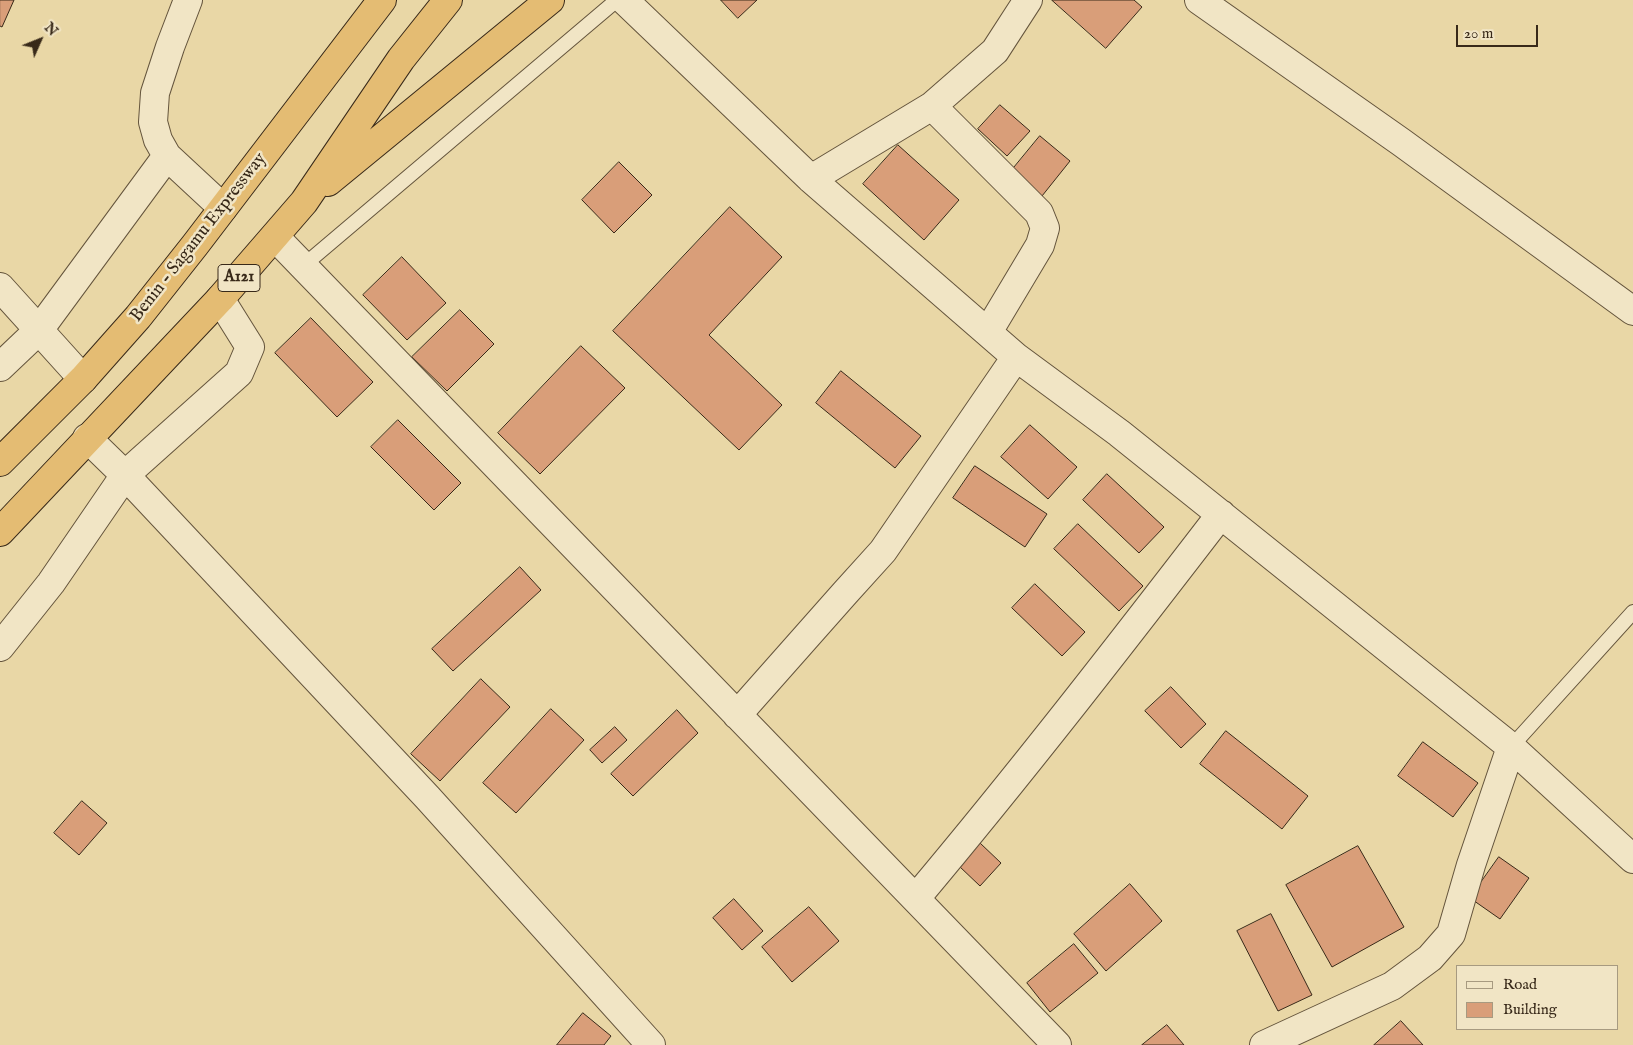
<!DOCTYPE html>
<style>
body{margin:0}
#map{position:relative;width:1633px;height:1045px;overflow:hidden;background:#e9d7a6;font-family:"IM FELL English",serif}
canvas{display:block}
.legend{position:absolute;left:1456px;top:965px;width:162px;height:65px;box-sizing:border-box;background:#f1e5c5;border:1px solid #a79a80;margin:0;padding:6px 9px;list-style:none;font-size:15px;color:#382919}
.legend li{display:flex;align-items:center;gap:10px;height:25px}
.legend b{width:25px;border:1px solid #a79a80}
.north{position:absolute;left:15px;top:15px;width:50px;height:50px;-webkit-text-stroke:4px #f1e5c5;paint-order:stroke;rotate:46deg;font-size:14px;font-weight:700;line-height:20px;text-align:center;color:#382919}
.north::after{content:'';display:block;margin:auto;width:18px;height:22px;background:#382919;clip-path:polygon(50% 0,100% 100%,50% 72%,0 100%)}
.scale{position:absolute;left:1456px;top:25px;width:82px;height:22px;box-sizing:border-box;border:2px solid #382919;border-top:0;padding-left:6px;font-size:15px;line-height:18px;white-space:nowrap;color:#382919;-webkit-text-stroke:4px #f1e5c5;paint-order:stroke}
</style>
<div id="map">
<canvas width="1633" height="1045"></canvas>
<ul class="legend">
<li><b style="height:6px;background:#f1e5c5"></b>Road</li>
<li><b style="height:14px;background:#d99e79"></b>Building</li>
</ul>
<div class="north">N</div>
<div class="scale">20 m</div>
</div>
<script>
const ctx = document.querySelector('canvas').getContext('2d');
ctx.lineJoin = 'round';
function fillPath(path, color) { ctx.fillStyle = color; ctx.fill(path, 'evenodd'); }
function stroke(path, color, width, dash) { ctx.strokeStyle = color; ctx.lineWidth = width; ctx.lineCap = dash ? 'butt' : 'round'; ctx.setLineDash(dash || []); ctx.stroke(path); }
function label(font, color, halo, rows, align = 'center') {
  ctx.font = font + ' "IM FELL English",serif'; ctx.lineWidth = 5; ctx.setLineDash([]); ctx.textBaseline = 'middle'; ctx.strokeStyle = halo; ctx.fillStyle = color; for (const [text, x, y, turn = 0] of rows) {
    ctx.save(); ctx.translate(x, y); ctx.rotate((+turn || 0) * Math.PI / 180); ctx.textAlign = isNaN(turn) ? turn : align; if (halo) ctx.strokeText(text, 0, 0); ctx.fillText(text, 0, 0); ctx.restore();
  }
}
const building = new Path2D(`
 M0,0H14L2,27L0,26Z
 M721,0H757L738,18Z
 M1052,0H1134L1142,7L1106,48Z
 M1000,105L1030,131L1007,156L978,129Z
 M1040,136L1070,161L1042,196L1012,170Z
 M898,145L959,200L924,240L863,184Z
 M619,162L652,195L614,233L582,200Z
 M730,207L782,257L709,335L782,405L739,450L613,331Z
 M402,257L446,303L407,340L363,295Z
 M460,310L494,344L447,391L412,357Z
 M311,318L373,382L337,417L275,353Z
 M581,346L625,388L540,474L498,433Z
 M841,371L921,436L895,468L816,403Z
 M398,420L461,483L434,510L371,447Z
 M1030,425L1077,467L1048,499L1001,457Z
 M975,466L1047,514L1025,547L953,498Z
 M1107,474L1164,527L1139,553L1083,500Z
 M1078,524L1143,586L1119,611L1054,549Z
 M520,567L541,590L453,671L432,649Z
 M1035,584L1085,632L1062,656L1012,608Z
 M481,679L510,707L440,781L411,754Z
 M1171,687L1206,724L1181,748L1145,711Z
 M551,709L584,740L516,813L483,783Z
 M677,710L698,733L633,796L611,774Z
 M615,727L627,740L602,763L590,750Z
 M1226,731L1308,796L1282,829L1200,764Z
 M1423,742L1478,783L1453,817L1398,776Z
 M82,801L107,823L79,855L54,833Z
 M980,843L1001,863L980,886L959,866Z
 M1358,846L1404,927L1332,967L1286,885Z
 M1499,857L1529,878L1500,919L1470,898Z
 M1130,884L1162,921L1106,971L1074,934Z
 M734,899L763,931L742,950L713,918Z
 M809,907L839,941L792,982L762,947Z
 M1271,914L1312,995L1278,1011L1237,931Z
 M1074,944L1098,973L1050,1012L1027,983Z
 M583,1013L611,1036L604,1045H557Z
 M1401,1021L1423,1045H1374Z
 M1167,1025L1184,1045H1142Z`);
fillPath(building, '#d99e79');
stroke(building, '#382919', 1);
const service = new Path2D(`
 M303,266L617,0
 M1511,747L1633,612`);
const minor = new Path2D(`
 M188,0L170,47L155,93L153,122L158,140L167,156L223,208
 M624,0L811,179L1016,357L1119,433L1511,747L1633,859
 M1199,0L1401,142L1633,311
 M932,106L1039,213L1045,228L1040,245L988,332
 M811,179L932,106L995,51L1028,0
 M275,237L1057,1045
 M0,287L83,379
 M0,367L39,330L167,156
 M87,438L125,475L428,798L651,1045
 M0,647L51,583L125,475L239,373L250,347L220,299
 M737,715L845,593L883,551L1016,357
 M916,898C1021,773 1121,644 1221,514
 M1264,1045L1392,986L1430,958L1451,934L1471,865L1511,747`);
const trunk = new Path2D(`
 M328,182L550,0
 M0,462L83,379L138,317L195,245L382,0
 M0,532L220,299L304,202L401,59L448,0`);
stroke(service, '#64543c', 16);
stroke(minor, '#64543c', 30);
stroke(trunk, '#382919', 30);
stroke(service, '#f1e5c5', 14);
stroke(minor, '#f1e5c5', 28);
stroke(trunk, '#e4bc73', 28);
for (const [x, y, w] of [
 [239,278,42]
]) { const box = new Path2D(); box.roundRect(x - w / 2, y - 13.5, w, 27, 4); ctx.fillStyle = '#f1e5c5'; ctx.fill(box); stroke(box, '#382919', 1); }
label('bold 16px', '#382919', null, [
 ["A121",239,278]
]);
label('18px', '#382919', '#f1e5c5', [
 ["Benin - Sagamu Expressway",199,238,-52]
]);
</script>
